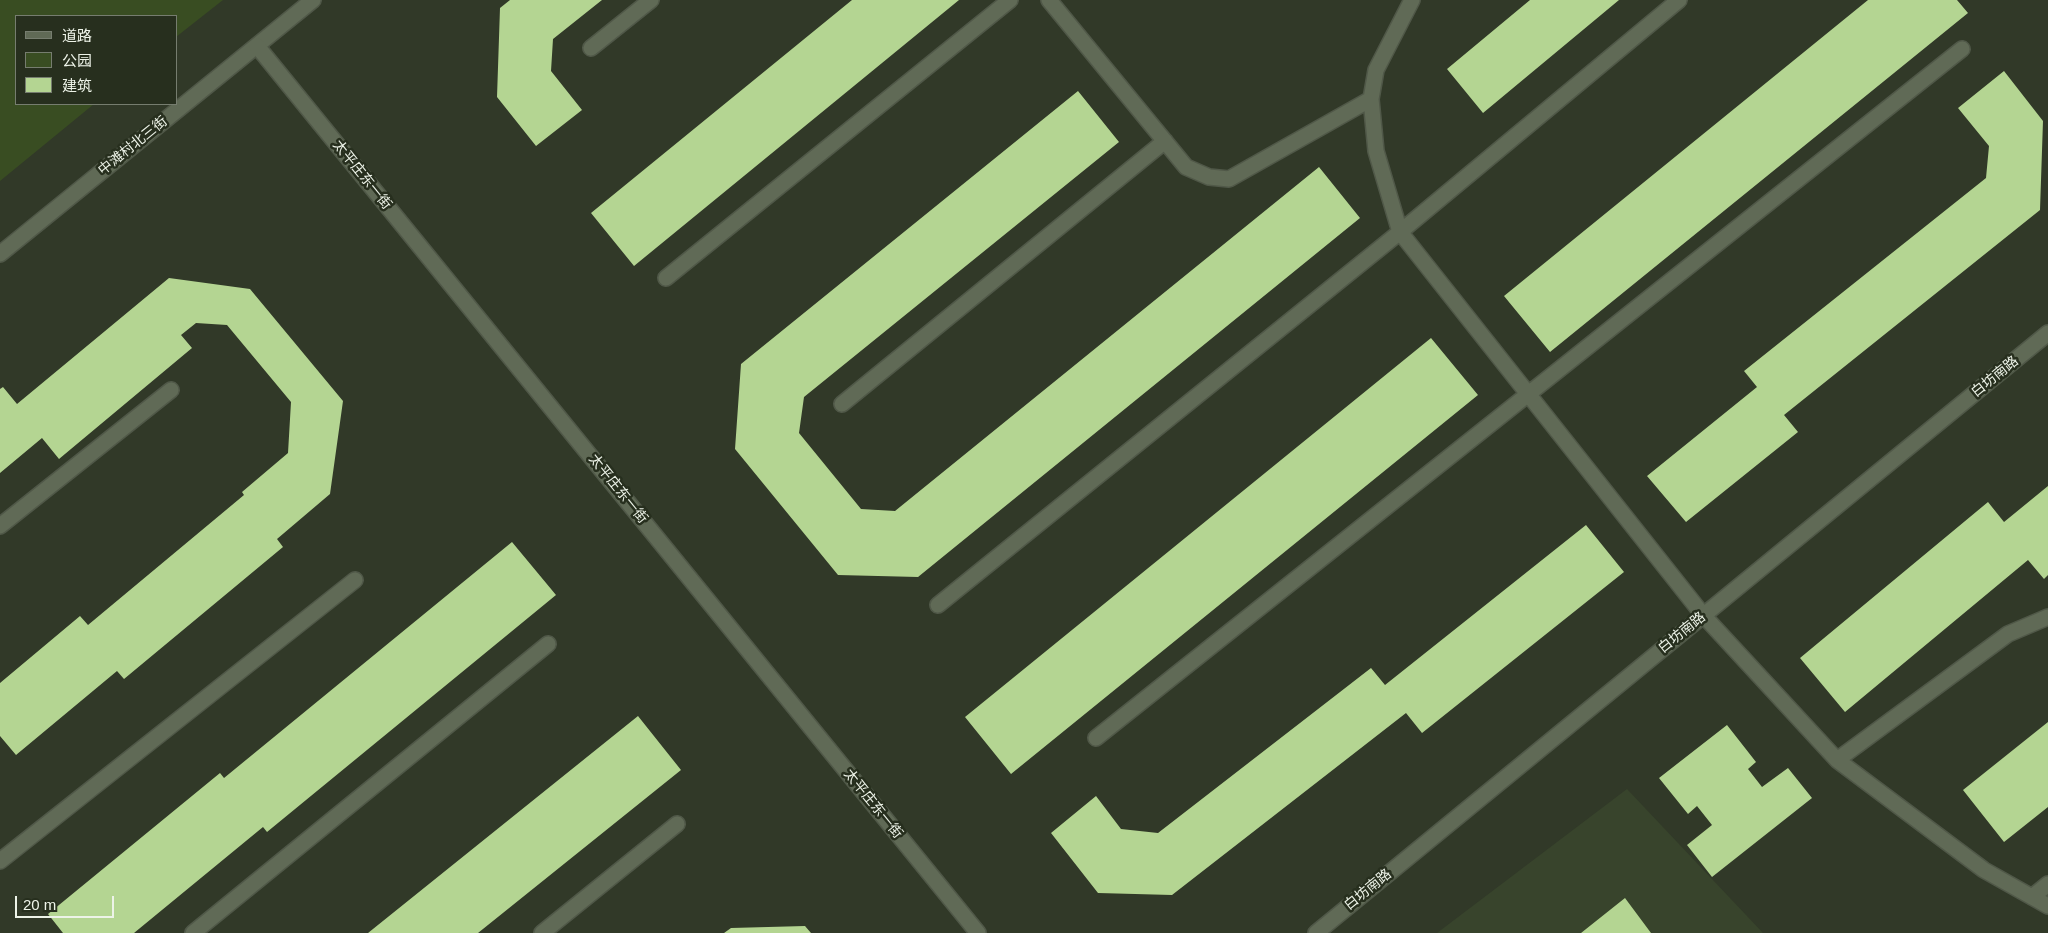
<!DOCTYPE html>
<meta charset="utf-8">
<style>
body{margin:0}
#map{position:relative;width:2048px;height:933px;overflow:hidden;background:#313928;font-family:Helvetica,"Noto Sans SC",sans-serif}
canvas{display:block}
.legend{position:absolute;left:15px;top:15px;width:162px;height:90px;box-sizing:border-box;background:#272f1e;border:1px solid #767d6f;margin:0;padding:6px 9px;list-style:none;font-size:15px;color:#edf3e8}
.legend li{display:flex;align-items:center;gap:10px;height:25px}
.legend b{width:25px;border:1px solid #767d6f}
.scale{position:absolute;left:15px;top:896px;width:99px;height:22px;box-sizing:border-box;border:2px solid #edf3e8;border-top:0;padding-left:6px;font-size:15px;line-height:18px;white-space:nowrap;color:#edf3e8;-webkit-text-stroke:4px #272f1e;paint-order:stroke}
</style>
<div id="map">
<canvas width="2048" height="933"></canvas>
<ul class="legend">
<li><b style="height:6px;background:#606a56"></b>道路</li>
<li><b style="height:14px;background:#394d22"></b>公园</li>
<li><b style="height:14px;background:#b4d592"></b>建筑</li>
</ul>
<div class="scale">20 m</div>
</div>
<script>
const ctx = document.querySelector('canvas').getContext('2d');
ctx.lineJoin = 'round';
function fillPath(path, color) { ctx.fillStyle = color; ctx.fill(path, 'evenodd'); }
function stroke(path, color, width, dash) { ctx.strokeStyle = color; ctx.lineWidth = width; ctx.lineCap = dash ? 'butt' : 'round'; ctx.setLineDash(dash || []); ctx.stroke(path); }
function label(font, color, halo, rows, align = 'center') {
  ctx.font = font + ' Helvetica,"Noto Sans SC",sans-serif'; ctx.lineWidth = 5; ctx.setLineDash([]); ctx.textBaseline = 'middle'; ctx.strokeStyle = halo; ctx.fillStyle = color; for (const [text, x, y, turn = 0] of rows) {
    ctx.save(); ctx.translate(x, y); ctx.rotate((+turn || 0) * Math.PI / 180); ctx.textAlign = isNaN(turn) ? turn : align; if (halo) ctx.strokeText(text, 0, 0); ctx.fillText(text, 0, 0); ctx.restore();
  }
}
fillPath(new Path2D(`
 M1627,789L1763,933H1437Z`), '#38442c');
fillPath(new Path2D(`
 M0,0H223L176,37V16H16V104H94L0,181Z`), '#394d22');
fillPath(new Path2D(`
 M510,0H602L553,39L551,71L582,110L536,146L497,97L500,8Z
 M852,0H959L634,266L591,213Z
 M1530,0H1619L1483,113L1447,69Z
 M1868,0H1957L1968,13L1550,352L1504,296Z
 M2004,71L2043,121L2040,210L1784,415L1798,432L1686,522L1647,476L1757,387L1744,371L1986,178L1989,146L1958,108Z
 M1078,91L1119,142L804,397L799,433L861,509L895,511L1319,167L1360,218L918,577L838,575L735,449L741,364Z
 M169,278L250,289L343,401L330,494L277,539L283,547L124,679L117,671L16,755L0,736V683L80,616L88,625L244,495L242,492L288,453L291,402L227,325L196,323L181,335L192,348L59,459L42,438L0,473V389L3,387L17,404Z
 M1431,338L1478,395L1011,774L965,717Z
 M2048,486V575L2044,579L2028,560L1845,712L1800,658L1988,502L2004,522Z
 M1586,525L1624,572L1422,733L1406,713L1172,895L1098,893L1051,833L1096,796L1121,829L1158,833L1371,668L1385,685Z
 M512,542L556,595L267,832L263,827L134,933H63L48,914L220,773L224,778Z
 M638,716L681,770L478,933H368Z
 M2048,722V807L2004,842L1963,790Z
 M1727,725L1756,762L1748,769L1762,787L1788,768L1812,798L1712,877L1687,845L1712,825L1697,806L1688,814L1659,778Z
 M1625,898L1651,933H1581Z
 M805,926L811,933H724L731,928Z`), '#b4d592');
const lane = new Path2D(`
 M1049,0L1186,167L1209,177L1229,179L1371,99
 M1412,0L1376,70L1371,99L1376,151L1400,232L1703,615L1837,760L1984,870L2048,906
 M591,48L651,0
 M666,278L1010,0
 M842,404L1165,141
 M0,526L171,390
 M938,605L1400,232L1679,0
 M1096,738L1962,49
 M1837,760L2008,634L2048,617
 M0,861L355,580
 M2032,897L2048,884
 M193,933L548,644
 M542,933L677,824`);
const street = new Path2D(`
 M0,254L313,0
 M1316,933L2048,333`);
const secondary = new Path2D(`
 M257,46L978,933`);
stroke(lane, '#505848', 18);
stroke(street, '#505848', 18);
stroke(secondary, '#505848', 18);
stroke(lane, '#606a56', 15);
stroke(street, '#606a56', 15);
stroke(secondary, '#606a56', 15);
label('14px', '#edf3e8', '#272f1e', [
 ["中滩村北三街",133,146,-39],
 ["太平庄东一街",362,175,51],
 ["白坊南路",1995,377,-39],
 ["太平庄东一街",618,489,51],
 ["白坊南路",1682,633,-39],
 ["太平庄东一街",873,804,51],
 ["白坊南路",1368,890,-39]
]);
</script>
